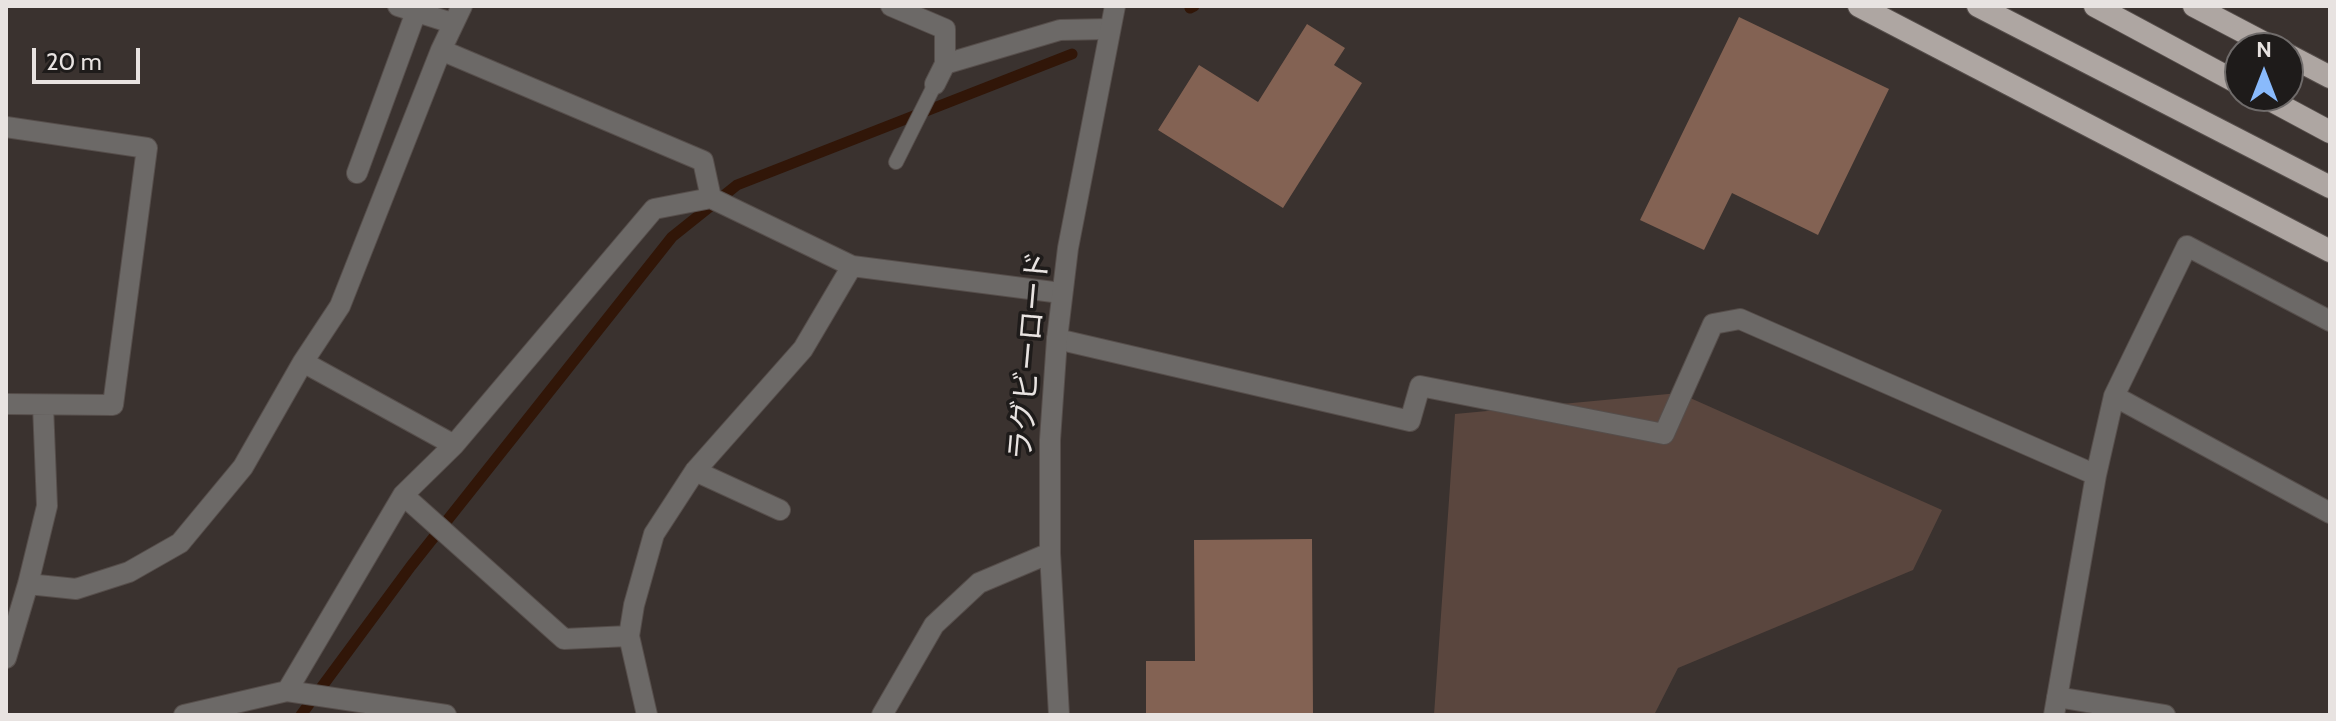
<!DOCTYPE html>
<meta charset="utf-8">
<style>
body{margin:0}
#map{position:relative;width:2336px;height:721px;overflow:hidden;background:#3a322f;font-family:Cabin,sans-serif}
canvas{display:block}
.frame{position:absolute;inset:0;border:8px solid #e8e3e1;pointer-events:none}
.north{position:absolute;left:2224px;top:32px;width:80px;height:80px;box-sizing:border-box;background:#1e1b1a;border:2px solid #6f6b6a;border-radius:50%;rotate:0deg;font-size:22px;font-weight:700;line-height:32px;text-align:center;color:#e8e3e1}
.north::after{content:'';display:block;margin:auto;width:28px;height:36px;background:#89bafc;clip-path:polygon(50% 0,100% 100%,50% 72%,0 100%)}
.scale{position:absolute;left:32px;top:48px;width:108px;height:36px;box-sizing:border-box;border:4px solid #e8e3e1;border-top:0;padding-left:10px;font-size:24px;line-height:28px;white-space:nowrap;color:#e8e3e1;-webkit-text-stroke:6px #1e1b1a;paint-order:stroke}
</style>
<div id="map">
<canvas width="2336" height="721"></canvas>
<div class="frame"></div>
<div class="north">N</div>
<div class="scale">20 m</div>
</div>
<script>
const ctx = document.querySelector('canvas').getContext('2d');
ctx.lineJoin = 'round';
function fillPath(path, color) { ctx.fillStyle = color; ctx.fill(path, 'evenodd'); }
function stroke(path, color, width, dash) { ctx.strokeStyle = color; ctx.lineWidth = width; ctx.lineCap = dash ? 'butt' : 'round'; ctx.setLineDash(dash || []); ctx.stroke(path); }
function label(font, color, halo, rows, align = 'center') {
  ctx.font = font + ' Cabin,"Noto Sans JP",sans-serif'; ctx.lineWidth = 7; ctx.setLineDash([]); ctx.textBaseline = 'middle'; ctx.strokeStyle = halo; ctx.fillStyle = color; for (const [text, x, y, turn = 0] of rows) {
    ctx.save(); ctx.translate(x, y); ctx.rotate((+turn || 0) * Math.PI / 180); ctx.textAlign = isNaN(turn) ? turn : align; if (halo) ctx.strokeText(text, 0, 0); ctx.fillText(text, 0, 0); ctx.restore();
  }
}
fillPath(new Path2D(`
 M1679,393L1942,510L1913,570L1678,668L1654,715H1434L1455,414Z`), '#5a463e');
stroke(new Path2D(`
 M1190,8L1194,6
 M301,715L411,566L672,237L737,185L1072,54`), '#311608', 11);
fillPath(new Path2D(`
 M1739,17L1889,89L1818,235L1732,193L1704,250L1640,220Z
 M1307,24L1345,48L1334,65L1362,83L1283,208L1158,130L1199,65L1258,102Z
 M1312,539L1313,715H1146V661H1195L1194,540Z`), '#836253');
const service = new Path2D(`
 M896,162L935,84`);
const minor = new Path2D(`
 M398,6L452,23
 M891,6L945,29V64L935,84
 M441,50L703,161L711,198
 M945,64L1060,30L1110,29
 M6,127L147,148L113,405L6,404
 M357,173L416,12
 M1057,339L1410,421L1420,386L1664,434L1713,324L1740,319L2096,475
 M303,362L454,445
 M2114,396L2330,513
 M695,471L780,510
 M403,495L564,639L629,636
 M28,584L76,589L129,572L180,543L243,467L303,362L340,306L441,50L462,6
 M6,658L28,584L47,506L43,405
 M287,691L403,495L454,445L654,209L711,198L852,266L1061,293
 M2057,697L2165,715
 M184,715L287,691L446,715
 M647,715L629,636L634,605L654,534L695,471L803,349L852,266
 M2054,715L2096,475L2114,396L2187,246L2330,321`);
const tertiary = new Path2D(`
 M882,715L934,625L979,583L1050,553
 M1059,715L1050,553V440L1057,339L1068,248L1115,6`);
const trunk = new Path2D(`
 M1859,6L2330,251
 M1978,6L2330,187
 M2095,6L2240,84
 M2194,6L2274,48
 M2288,55L2330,77
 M2263,96L2330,132`);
stroke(service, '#564e4b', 16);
stroke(minor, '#564e4b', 22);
stroke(tertiary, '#564e4b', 22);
stroke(trunk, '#564e4b', 24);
stroke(service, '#6c6967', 14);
stroke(minor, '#6c6967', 20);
stroke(tertiary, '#6c6967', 20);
stroke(trunk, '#aea6a2', 22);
label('30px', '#e8e3e1', '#1e1b1a', [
 ["ラグビーロード",1030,356,-85]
]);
</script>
